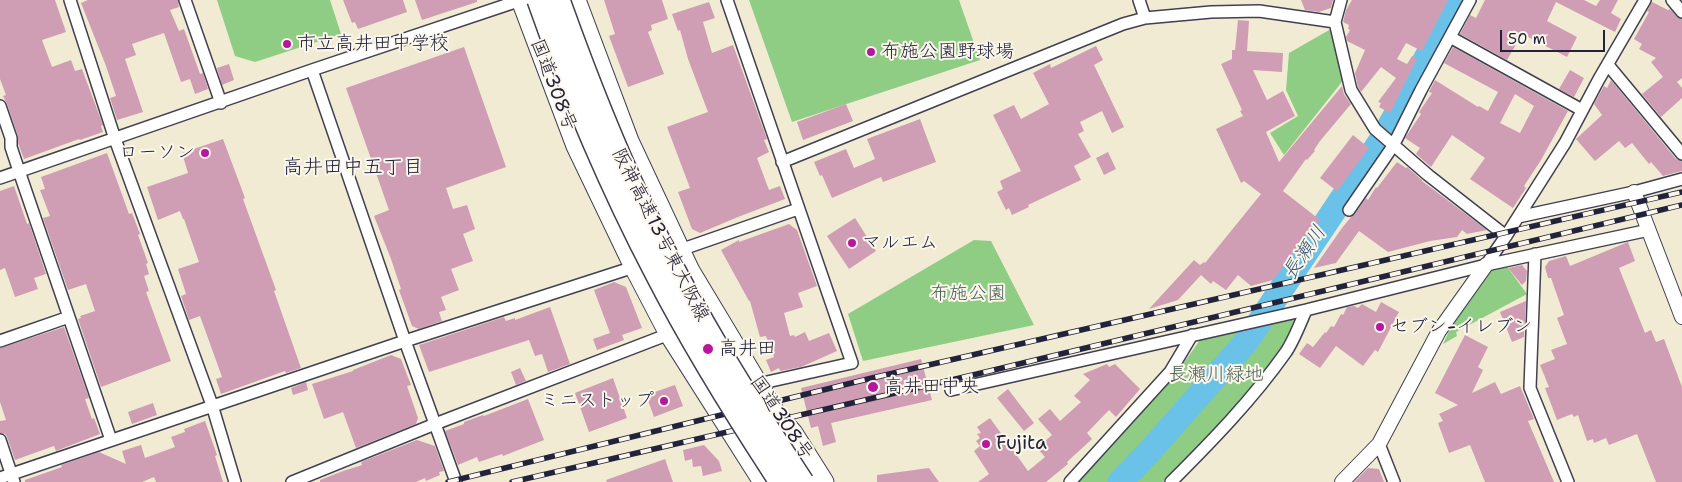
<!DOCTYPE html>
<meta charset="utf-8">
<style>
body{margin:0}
#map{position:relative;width:1682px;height:482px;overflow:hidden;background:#f0ebd2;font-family:"Shantell Sans",sans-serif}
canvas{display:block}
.scale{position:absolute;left:1500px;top:30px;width:105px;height:22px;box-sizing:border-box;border:2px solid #22223b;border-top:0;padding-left:6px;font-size:15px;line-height:18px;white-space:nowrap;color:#22223b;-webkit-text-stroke:4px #fbf7ec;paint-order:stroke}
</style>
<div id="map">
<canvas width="1682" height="482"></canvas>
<div class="scale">50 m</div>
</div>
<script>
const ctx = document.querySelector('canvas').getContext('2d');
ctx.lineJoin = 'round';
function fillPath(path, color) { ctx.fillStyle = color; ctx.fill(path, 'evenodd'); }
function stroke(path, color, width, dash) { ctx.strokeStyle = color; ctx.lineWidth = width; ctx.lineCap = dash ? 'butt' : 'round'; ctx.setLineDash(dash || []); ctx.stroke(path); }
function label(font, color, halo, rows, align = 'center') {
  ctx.font = font + ' "Shantell Sans","Klee One",sans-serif'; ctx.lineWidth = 4; ctx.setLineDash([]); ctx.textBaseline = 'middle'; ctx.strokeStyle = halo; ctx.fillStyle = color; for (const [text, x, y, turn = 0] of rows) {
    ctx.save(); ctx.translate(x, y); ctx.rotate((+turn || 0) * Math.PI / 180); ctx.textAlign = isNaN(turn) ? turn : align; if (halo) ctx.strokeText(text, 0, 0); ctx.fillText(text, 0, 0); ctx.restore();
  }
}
fillPath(new Path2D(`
 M217,0H330L341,34L255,62L235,56Z
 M749,0H959L980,60L792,122Z
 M1331,29L1345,78L1284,155L1270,133L1298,116L1286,90L1289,53Z
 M974,240L991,241L1034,325L863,361L848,314Z
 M1505,264L1527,294L1456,332L1457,336L1443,344L1450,329L1493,266Z
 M1296,318L1282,349L1219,425L1163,482H1077L1175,375L1200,340Z`), '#8ecd83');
stroke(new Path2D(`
 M1120,482L1149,452L1246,342L1384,136L1399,109L1457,0`), '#6bc2e8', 25);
fillPath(new Path2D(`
 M0,0H55L66,32L42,40L52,67L71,60L75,71L82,69L103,125L101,126L103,132L80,140L79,139L24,159L18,143V136L7,104L3,96L6,95L0,79Z
 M88,0H178L179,7L170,10L179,31L184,29L200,74L203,73L208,89L195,94L190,79L181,82L164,33L132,44L136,55L125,59L143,112L117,120L110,98L116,96L106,66L81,3Z
 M343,0H403L407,12L358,29L355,22L352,23Z
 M415,0H477V2L422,20Z
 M604,0H662L668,19L651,25L652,30L648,32L664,74L628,87L609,36L615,34Z
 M1301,0H1333L1331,8L1319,12L1305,10Z
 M1352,0H1448L1422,51L1406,43L1397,59L1407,64L1412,56L1417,59L1390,113L1379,107L1381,103L1378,102L1396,78L1381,67L1361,92L1358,87L1355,73L1365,50L1347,41L1346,37L1350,30L1348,29L1349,25L1343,22L1346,10Z
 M1485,0H1584L1596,6L1600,0H1618L1611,13L1621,19L1615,32L1556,2L1547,21L1577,37L1567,57L1522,34L1507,60L1460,34L1470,15L1476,18Z
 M709,2L715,18L703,22L712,53L733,45L767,139L764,140L769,152L757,158L769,190L780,186L785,199L738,217L700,233L692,229L678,192L690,188L667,127L708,112L688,59L680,30L678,31L672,14Z
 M1652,2L1668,10L1670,9L1677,17L1682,19V78L1677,82L1682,88V98L1661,117L1642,94L1663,77L1651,62L1656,58L1639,49L1642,44L1634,39L1649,12L1647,11Z
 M1238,20L1249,21L1247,51L1283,53L1282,72L1253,70L1267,100L1283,91L1295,116L1266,132L1279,162L1342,86L1344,94L1351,104L1320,141L1314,150L1315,151L1307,160L1306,159L1283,191L1320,220L1273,280L1251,286L1238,275L1226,290L1213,281L1211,284L1201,275L1178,300L1149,309L1194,260L1200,265L1204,262L1205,263L1261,194L1244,181L1241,183L1216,129L1243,116L1240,111L1242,110L1221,64L1232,59V50H1235Z
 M1096,46L1103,60L1094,65L1124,127L1112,133L1102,111L1080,122L1084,131L1078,134L1091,157L1074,166L1081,180L1028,205L1029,207L1012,215L1009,208L1006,210L997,192L1003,189L1000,181L1021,171L993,115L1014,105L1021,119L1049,104L1033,73L1050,64L1051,68Z
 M464,47L506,167L446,188L453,209L467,205L475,229L463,234L473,261L451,269L459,290L441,297L446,310L439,312L442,321L419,329L412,326L399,290L401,289L391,259L374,216L389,210L346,88Z
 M1453,47L1568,111L1541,160L1524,186L1526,188L1513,208L1470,179L1485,158L1452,135L1431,167L1416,154L1420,148L1405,138L1421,114L1419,112L1432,93L1429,92L1435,80L1478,107L1479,106L1488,111L1498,92L1444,63ZM1515,94L1534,106L1520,133L1500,123Z
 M229,64L234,80L222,85L217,68Z
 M1570,70L1584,78L1574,97L1559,89Z
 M1611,80L1676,159L1682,161V171L1663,176L1651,162L1649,164L1632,143L1625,148L1619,141L1595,161L1576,139L1602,115L1594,104L1604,86L1607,88Z
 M846,104L853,121L803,140L797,122Z
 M920,119L936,162L883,182L881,177L832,198L822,175L820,176L814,162L846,149L854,168L875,159L867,139Z
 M1353,135L1369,148L1337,191L1320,178Z
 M223,139L245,198L243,199L276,290L274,291L301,368L286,373L285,371L221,394L216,379L222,377L200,316L189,320L181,296L186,294L178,269L199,262L184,219H183L180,211L158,220L147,187L188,173L182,153Z
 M1108,152L1116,169L1104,175L1096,158Z
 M107,153L129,214L132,213L140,234L138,235L148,263L146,264L149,274L144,276L149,291L146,292L171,361L101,387L78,319L81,318L80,316L95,311L86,284L68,290L43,218L50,216L40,190L45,189L41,177Z
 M1397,162L1406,168L1407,167L1422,180V181L1487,230L1467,234L1462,230L1457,237L1430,241L1388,252L1359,231L1336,263L1314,268L1342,228L1351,217L1355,214L1366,198L1368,200L1376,187L1377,188Z
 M14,186L26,221L27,224L29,223L46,274L34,278L38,289L15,297L5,268L0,270V191Z
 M855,218L876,251L849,269L827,236Z
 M789,224L797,230L817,286L798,293L803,307L784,313L790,336L794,335L795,337L805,332L809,341L829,333L837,351L801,367L780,371L779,368L771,372L766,360L774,357L766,336L760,337L750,301H749L721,250L739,240V242Z
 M1628,242L1635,261L1619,268L1645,333L1651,330L1656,342L1664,339L1682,387V482H1656L1637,434L1609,445L1606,438L1594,443L1593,439L1587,441L1578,415L1574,417L1572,414L1557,420L1545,388L1549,387L1540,365L1555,359L1551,350L1567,344L1557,318L1564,315L1551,278H1548L1545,267L1549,261L1566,256L1570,266Z
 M1522,265L1527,271L1526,281L1522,285L1508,268Z
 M614,282L626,287L642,328L622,335L624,340L597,350L593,339L610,333L594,290Z
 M1526,301L1524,337L1512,342L1500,312Z
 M1381,302L1399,312L1378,352L1375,350L1363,366L1336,346L1320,368L1299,354L1307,343L1313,347L1325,332L1326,333L1331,326L1334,327L1341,314L1343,315L1347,307L1354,306L1358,308L1362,304L1376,312Z
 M550,307L570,364L548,372L542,354L535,356L529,340L429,372L419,345L504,317L506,321L515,318V320Z
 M64,327L89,398L85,399L92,419L94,418L100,434L56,451L54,446L15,460L7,437L5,434L0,433V421L6,420L0,402V348Z
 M1465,335L1488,347L1478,367L1483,370L1472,393L1495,382L1501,394L1520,386L1534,419L1528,421L1554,482H1485L1470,445L1449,453L1438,423L1443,421L1439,414L1458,405L1435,393Z
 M391,355L401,359L411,385L407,386L418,418L416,424L356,448L343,412L324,419L312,384L353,371V370Z
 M921,359L932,400L831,423L836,442L823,446L818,426L811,428L801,388Z
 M1107,364L1109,367L1115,364L1140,389L1116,417L1109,410L1087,433L1092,439L1067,462L1068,464L1046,482H978L989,474L974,451L980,446L976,441L980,438L977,434L981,433L977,427L990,418L1028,471L1045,457L1037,448L1052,435L1038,419L1050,409L1060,421L1081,402L1074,396L1090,380L1083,374Z
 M520,368L526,381L516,385L511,372Z
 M613,378L627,418L589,432L575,393Z
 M306,382L308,390L293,395L291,388Z
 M675,385L683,406L654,417L646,395Z
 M1008,389L1034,423L1024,431L997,398Z
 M528,399L544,440L503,456L502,454L479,462L477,457L458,465L445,431L464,424V422L483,415L484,416Z
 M153,403L157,415L132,424L128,412Z
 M205,421L217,455L215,456L223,482H156L154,477L142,482H25V480L62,467L61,465L99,452L126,464L122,451L141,445L145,458L175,447L171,437L185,432L184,429Z
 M417,440L435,446L444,471L439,472L440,475L426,481L425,478L416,482H320V480L343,471L362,465L361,462Z
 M704,445L719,461L722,471L703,476L701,466L693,467L692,459L685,461L683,450Z
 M665,459L673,482H607L606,480Z
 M929,468L939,482H877V475Z
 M1368,468L1379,469L1384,482H1354Z`), '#d09eb4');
const minor = new Path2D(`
 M70,0L115,139L212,405L235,482
 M185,0L221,103
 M727,0L852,363L758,384
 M1139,0L1145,18
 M1341,0L1335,22L1351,90L1375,129L1428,175L1506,236
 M1672,0L1682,12
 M1450,37L1582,110
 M1608,65L1682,154
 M312,70L405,341L456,482
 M0,106L11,138V147L19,171L111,440
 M782,162L1123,24L1145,18L1211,12L1259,11L1335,22
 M0,178L312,70L521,0
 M1349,210L1393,146L1421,90L1470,0
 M1518,217L1634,192L1682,179
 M680,250L798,209
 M1535,254L1530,388L1568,482
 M1486,265L1506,236L1565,143L1599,79L1645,0
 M0,341L69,317
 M951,390L1306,310L1486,265L1649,230
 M0,440L14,482
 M1379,444L1394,482
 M0,478L405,341L634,267
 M292,482L435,424L669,334
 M1070,482L1170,372L1192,335
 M1171,482C1212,441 1252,400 1286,352C1294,340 1300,324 1306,310`);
const tertiary = new Path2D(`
 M1634,192L1682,317
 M1342,482L1379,444L1439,331L1486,265`);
const trunk = new Path2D(`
 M521,0L576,146L634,267L669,334L763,482
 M576,0L629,141L690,271L776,414L793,433L824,482`);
stroke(minor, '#414052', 14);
stroke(tertiary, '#414052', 16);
stroke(trunk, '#414052', 21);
stroke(minor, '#fff', 11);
stroke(tertiary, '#fff', 14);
stroke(trunk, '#fff', 19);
const rail = new Path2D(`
 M448,482L872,378L1682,192
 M512,482L977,374L1682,205`);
stroke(rail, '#22223b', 5.5);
stroke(rail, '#fbf7ec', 4, [11]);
const motorwayBridge = new Path2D(`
 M538,0C571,94 610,186 656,274C693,346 736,415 780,482
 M559,0C584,70 611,140 643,207C688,303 745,394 803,482`);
stroke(motorwayBridge, '#414052', 24, []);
stroke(motorwayBridge, '#fff', 21);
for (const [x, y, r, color] of [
 [287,44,5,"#b5179e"],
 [871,52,5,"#b5179e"],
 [205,153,5,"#b5179e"],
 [852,243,5,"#b5179e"],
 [1380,327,5,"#b5179e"],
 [708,349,6,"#b5179e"],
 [873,387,6,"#b5179e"],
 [664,401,5,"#b5179e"],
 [986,444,5,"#b5179e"]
]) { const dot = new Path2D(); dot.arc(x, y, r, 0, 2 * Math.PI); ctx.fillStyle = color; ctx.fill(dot); stroke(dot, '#fbf7ec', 2); }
label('19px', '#22223b', '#fbf7ec', [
 ["市立高井田中学校",297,44],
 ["布施公園野球場",881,52],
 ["ローソン",195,153,"right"],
 ["マルエム",862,243],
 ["セブン-イレブン",1390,327],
 ["高井田",719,349],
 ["高井田中央",884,387],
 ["ミニストップ",654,401,"right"],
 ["Fujita",996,444]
], 'left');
label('19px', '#22223b', '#fbf7ec', [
 ["国道308号",553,85,69],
 ["阪神高速13号東大阪線",660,235,63],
 ["国道308号",781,418,56]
]);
label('19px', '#485e54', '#fbf7ec', [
 ["布施公園",968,294],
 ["長瀬川緑地",1216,375]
]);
label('20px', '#22223b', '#fbf7ec', [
 ["高井田中五丁目",353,168]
]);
label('italic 20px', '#3c5a78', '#fbf7ec', [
 ["長瀬川",1305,253,-56]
]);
</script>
